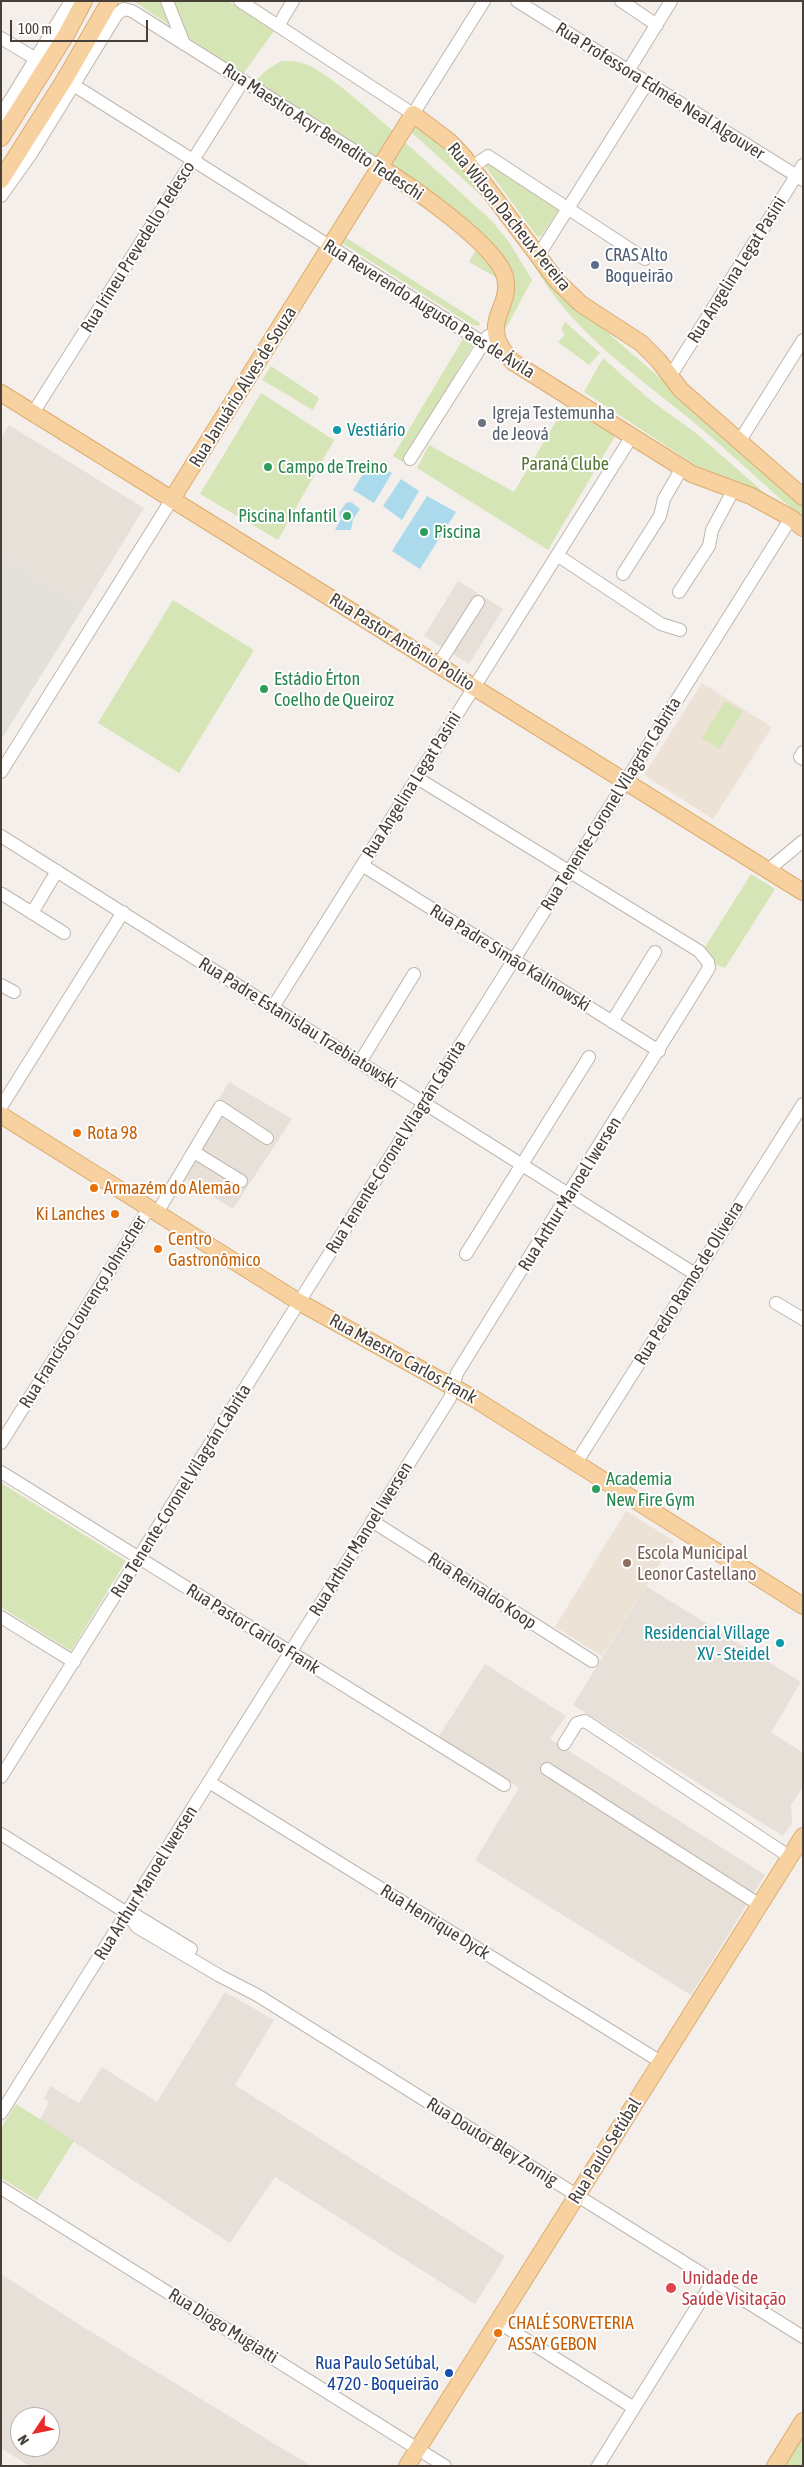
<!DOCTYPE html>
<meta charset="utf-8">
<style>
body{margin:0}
#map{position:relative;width:804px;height:2467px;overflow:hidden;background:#f4efea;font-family:"Asap Condensed",sans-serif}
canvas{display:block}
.frame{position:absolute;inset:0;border:2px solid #473f38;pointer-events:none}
.north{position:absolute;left:10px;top:2407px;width:50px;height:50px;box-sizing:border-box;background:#fff;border:1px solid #b5b2af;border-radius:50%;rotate:236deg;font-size:14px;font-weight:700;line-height:20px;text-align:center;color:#473f38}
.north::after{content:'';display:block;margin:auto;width:18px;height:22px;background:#ea2b2a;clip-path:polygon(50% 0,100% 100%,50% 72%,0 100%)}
.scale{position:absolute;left:10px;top:20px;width:138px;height:22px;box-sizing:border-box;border:2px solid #473f38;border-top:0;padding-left:6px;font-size:15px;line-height:18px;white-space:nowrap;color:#473f38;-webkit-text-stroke:4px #fff;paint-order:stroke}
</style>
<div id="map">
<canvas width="804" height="2467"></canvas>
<div class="frame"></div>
<div class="north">N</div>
<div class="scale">100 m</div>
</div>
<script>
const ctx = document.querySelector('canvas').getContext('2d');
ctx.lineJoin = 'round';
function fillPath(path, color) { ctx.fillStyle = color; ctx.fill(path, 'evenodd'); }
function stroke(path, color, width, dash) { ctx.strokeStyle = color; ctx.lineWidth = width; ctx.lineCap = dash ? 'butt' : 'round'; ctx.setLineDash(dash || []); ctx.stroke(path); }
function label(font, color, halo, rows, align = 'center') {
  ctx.font = font + ' "Asap Condensed",sans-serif'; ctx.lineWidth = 4; ctx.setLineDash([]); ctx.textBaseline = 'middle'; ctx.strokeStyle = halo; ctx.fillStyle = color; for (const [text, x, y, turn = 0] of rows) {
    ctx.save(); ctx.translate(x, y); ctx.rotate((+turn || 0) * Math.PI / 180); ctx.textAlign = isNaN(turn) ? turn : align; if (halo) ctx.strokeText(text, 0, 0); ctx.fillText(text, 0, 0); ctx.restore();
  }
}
fillPath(new Path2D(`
 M9,425L144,508L83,608L1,558V437Z
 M458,581L503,609L469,664L424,636Z
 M229,1082L292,1119L233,1209L187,1180L178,1193L175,1189L172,1177Z
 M646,1586L801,1682L771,1732L803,1753V1787L791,1805L792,1823L783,1836L573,1705Z
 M485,1664L566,1716L550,1739L765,1875L691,1995L475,1860L519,1788L439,1736Z
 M225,1992L274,2020L235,2085L505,2256L475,2304L275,2177L230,2243L40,2120L49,2102L44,2099L50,2086L79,2103L102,2067L157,2102Z
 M1,2274L83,2327L311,2466H29L1,2448ZM20,2417H50V2447H20Z`), '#e7e0d8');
fillPath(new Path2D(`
 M1,558L83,608L1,740Z`), '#e3dfdb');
fillPath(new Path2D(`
 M702,683L772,727L713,819L644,775Z
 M626,1511L674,1541L602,1656L555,1627Z`), '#ece2d5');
fillPath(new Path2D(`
 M228,1L274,31L243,74L135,2Z
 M281,61C291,61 299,61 308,65C334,77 372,114 396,133L379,161L255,81L268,69Z
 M413,123L438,138L509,221L408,129Z
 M405,142L493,222L509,242L532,280L505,330L501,326C508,308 516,293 512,274L389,165Z
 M489,162L559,209L542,235L539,237L536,235L485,166L486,163Z
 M345,237L480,323L479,326L472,325L342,243Z
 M475,251L492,266L497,278L469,262Z
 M533,264L567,297L803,503V522L790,507C755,477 722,445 686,416C627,368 572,331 533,264Z
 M565,322L600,353L589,365L558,342L565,335L561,329Z
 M463,339L473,345L403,462L393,456Z
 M603,358L649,399L697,434L775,502L706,472L584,392Z
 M271,366L319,398L313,410L262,380Z
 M261,393L334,440L278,540L200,494Z
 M565,406L615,436L548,550L417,468L429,445L514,492Z
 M173,600L254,650L179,773L98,723Z
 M725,701L743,712L719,749L702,738Z
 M751,874L775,889L725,968L716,965L713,957L705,947Z
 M1,1483L126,1561L71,1651L1,1607Z
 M16,2104L74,2141L37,2200L1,2178V2128Z
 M803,2418V2466H770Z`), '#d6e5b6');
fillPath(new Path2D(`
 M371,461L392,473L374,503L353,490Z
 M401,479L419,491L402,520L383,506Z
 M427,496L456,512L420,569L392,551Z
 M351,502L360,509L353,519L351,530H335L341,519L339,513L346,503Z`), '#abdaec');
const minor = new Path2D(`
 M167,1L184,44
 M240,1L413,114L484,1
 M517,1L803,180
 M621,1L657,25
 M278,26L293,1
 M1,38L36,59
 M628,71L671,1
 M75,86L506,357
 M1,115L71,1
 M472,167L488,156L645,259
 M1,196L31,154L117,14L124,9L132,11L380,167
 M538,256L647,83
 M671,375L803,165
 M33,413L243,81
 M739,442L803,340
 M410,459L488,336
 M557,555L661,624L680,630
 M623,574L660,516L664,499L682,468
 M679,592L709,546L712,530L734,489
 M438,665L478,602
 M803,752L800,757L803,759
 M1,772L172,499
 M1,836L695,1274
 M362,865L659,1051
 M768,870L803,841
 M2,894L64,933
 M32,913L57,871
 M1,985L14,992
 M273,1007L632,436
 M612,1022L655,952
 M360,1062L414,974
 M1,1107L123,912
 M194,1152L241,1181
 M157,1213L220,1107L267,1138
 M466,1254L589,1057
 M776,1303L803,1319
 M1,1443L149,1208
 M576,1463L803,1104
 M1,1472L504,1785
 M372,1521L592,1661
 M1,1617L74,1662
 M564,1744L577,1723L585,1721L790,1857
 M547,1769L760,1905
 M1,1777L791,518
 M209,1782L661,2062
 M1,1834L127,1913L137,1916L191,1949
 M127,1913L137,1927L220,1976L257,1995L803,2337
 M1,2113L450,1398L457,1373L709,968L708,962L699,951L417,778
 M1,2188L445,2466
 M498,2322L634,2408
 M598,2466L713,2281`);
const major = new Path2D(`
 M1,138L66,35L84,1
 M380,167C409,185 497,245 505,277C513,310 475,323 513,362L692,474L751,496L791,518L803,528
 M1,180L65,79L110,1
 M1,393L803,892
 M172,499L413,114L450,142L464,157L557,281L581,304L641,343L658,360L681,390L803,497
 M1,1115L299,1302L473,1398L803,1606
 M407,2466L803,1836
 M775,2466L803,2421`);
stroke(minor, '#bfb6ad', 14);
stroke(major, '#dcac70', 18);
stroke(minor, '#fff', 12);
stroke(major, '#f7d1a0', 16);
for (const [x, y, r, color] of [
 [595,265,5,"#5c6f8a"],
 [482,423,5,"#6b7280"],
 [337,430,5,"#0f9aa8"],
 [268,467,5,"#2e9e5b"],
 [347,516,5,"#2e9e5b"],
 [424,532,5,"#2e9e5b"],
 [264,689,5,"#2e9e5b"],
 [77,1133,5,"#e8710a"],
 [94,1188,5,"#e8710a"],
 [115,1214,5,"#e8710a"],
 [158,1249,5,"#e8710a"],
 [596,1489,5,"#2e9e5b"],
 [627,1563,5,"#8d6e63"],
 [780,1643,5,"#0f9aa8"],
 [671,2288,6,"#e0444e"],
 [498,2333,5,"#e8710a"],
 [449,2373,5,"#1a4fb4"]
]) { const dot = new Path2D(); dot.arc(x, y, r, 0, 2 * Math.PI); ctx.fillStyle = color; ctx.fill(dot); stroke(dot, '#fff', 2); }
label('18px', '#473f38', '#fff', [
 ["Rua Professora Edmée Neal Algouver",660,91,32],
 ["Rua Maestro Acyr Benedito Tedeschi",323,132,33],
 ["Rua Wilson Dacheux Pereira",509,217,51],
 ["Rua Irineu Prevedello Tedesco",138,247,-58],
 ["Rua Angelina Legat Pasini",737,270,-58],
 ["Rua Reverendo Augusto Paes de Ávila",429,309,32],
 ["Rua Januário Alves de Souza",243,387,-58],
 ["Rua Pastor Antônio Polito",402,642,32],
 ["Rua Angelina Legat Pasini",412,785,-58],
 ["Rua Tenente-Coronel Vilagrán Cabrita",611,804,-58],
 ["Rua Padre Simão Kalinowski",510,958,32],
 ["Rua Padre Estanislau Trzebiatowski",298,1023,32],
 ["Rua Tenente-Coronel Vilagrán Cabrita",396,1147,-58],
 ["Rua Arthur Manoel Iwersen",570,1194,-58],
 ["Rua Pedro Ramos de Oliveira",689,1283,-58],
 ["Rua Francisco Lourenço Johnscher",83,1312,-58],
 ["Rua Maestro Carlos Frank",403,1359,29],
 ["Rua Tenente-Coronel Vilagrán Cabrita",181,1491,-58],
 ["Rua Arthur Manoel Iwersen",361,1539,-58],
 ["Rua Reinaldo Koop",482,1591,33],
 ["Rua Pastor Carlos Frank",253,1629,32],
 ["Rua Arthur Manoel Iwersen",146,1883,-58],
 ["Rua Henrique Dyck",435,1922,32],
 ["Rua Doutor Bley Zornig",492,2142,32],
 ["Rua Paulo Setúbal",605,2151,-58],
 ["Rua Diogo Mugiatti",223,2326,32]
]);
label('18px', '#4e5e75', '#fff', [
 ["CRAS Alto",605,255],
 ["Boqueirão",605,276]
], 'left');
label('18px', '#5b616d', '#fff', [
 ["Igreja Testemunha",492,413],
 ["de Jeová",492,434]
], 'left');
label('18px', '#0d838f', '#fff', [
 ["Vestiário",347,430],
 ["Residencial Village",770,1633,"right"],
 ["XV - Steidel",770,1654,"right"]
], 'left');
label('18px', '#54752f', '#fff', [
 ["Paraná Clube",565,464]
]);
label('18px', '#27864d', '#fff', [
 ["Campo de Treino",278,467],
 ["Piscina Infantil",337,516,"right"],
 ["Piscina",434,532],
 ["Estádio Érton",274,679],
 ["Coelho de Queiroz",274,700],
 ["Academia",606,1479],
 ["New Fire Gym",606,1500]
], 'left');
label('18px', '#c56008', '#fff', [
 ["Rota 98",87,1133],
 ["Armazém do Alemão",104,1188],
 ["Ki Lanches",105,1214,"right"],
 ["Centro",168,1239],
 ["Gastronômico",168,1260],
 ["CHALÉ SORVETERIA",508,2323],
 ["ASSAY GEBON",508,2344]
], 'left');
label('18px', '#785e54', '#fff', [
 ["Escola Municipal",637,1553],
 ["Leonor Castellano",637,1574]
], 'left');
label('18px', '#be3a42', '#fff', [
 ["Unidade de",682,2278],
 ["Saúde Visitação",682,2299]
], 'left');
label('18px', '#164399', '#fff', [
 ["Rua Paulo Setúbal,",439,2363],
 ["4720 - Boqueirão",439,2384]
], 'right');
</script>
